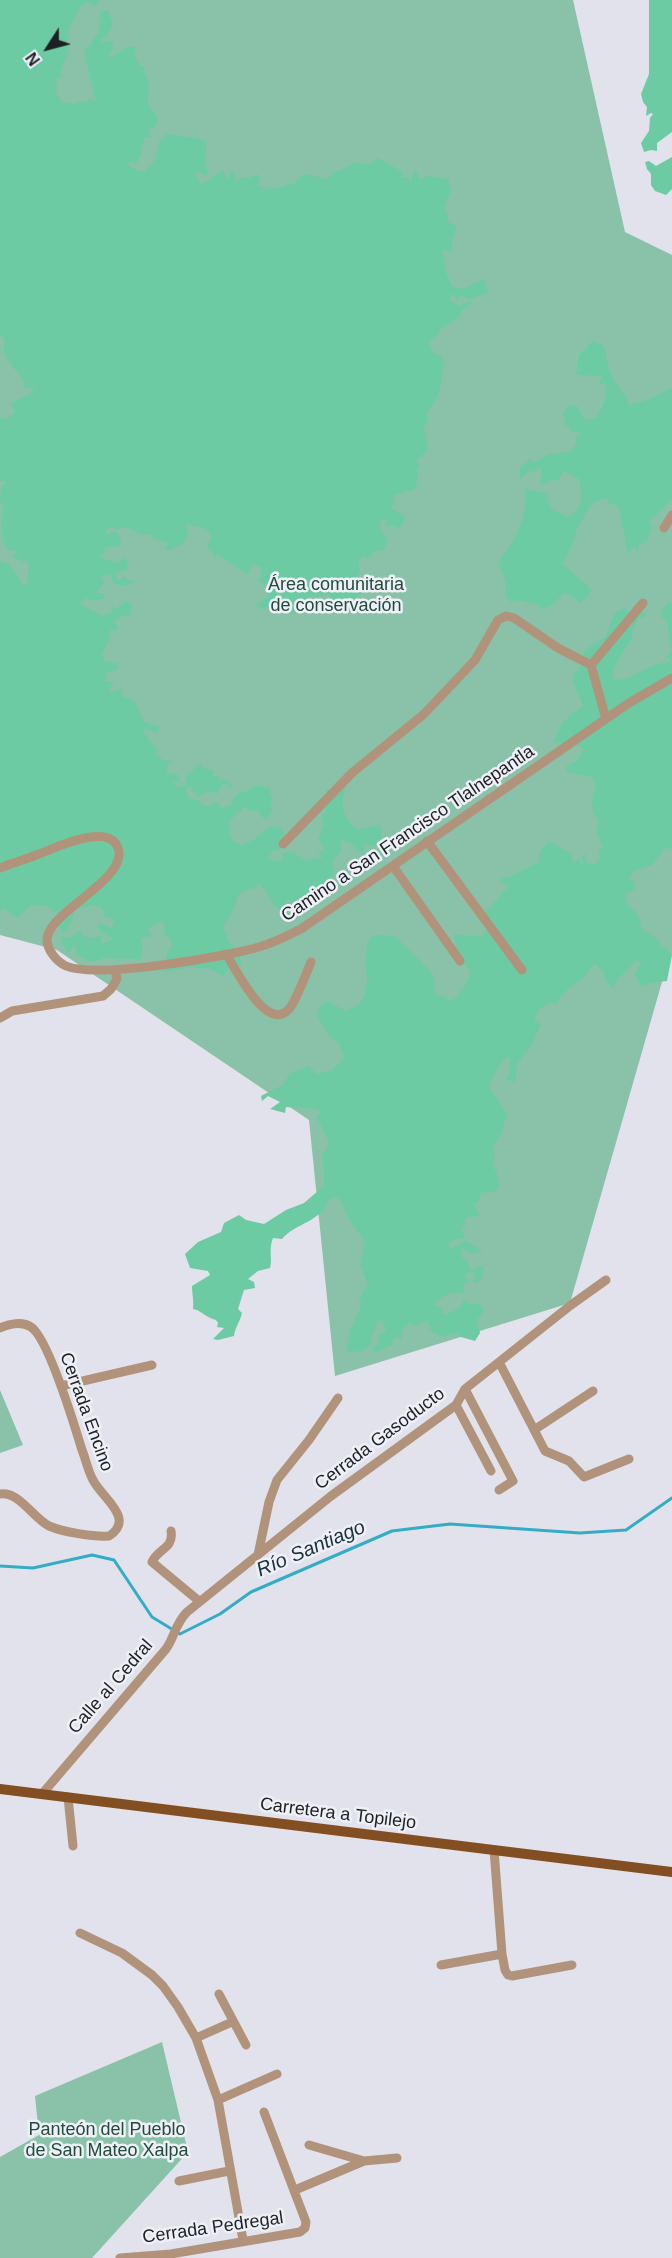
<!DOCTYPE html>
<meta charset="utf-8">
<style>
body{margin:0}
#map{position:relative;width:672px;height:2258px;overflow:hidden;background:#e1e2eb;font-family:Helvetica,sans-serif}
canvas{display:block}
.north{position:absolute;left:18px;top:18px;width:60px;height:60px;-webkit-text-stroke:4px #eef0f8;paint-order:stroke;rotate:234deg;font-size:16px;font-weight:700;line-height:24px;text-align:center;color:#1f2023}
.north::after{content:'';display:block;margin:auto;width:21px;height:27px;background:#1f2023;clip-path:polygon(50% 0,100% 100%,50% 72%,0 100%)}
</style>
<div id="map">
<canvas width="672" height="2258"></canvas>
<div class="north">N</div>
</div>
<script>
const ctx = document.querySelector('canvas').getContext('2d');
ctx.lineJoin = 'round';
function fillPath(path, color) { ctx.fillStyle = color; ctx.fill(path, 'evenodd'); }
function stroke(path, color, width, dash) { ctx.strokeStyle = color; ctx.lineWidth = width; ctx.lineCap = dash ? 'butt' : 'round'; ctx.setLineDash(dash || []); ctx.stroke(path); }
function label(font, color, halo, rows, align = 'center') {
  ctx.font = font + ' Helvetica,sans-serif'; ctx.lineWidth = 5; ctx.setLineDash([]); ctx.textBaseline = 'middle'; ctx.strokeStyle = halo; ctx.fillStyle = color; for (const [text, x, y, turn = 0] of rows) {
    ctx.save(); ctx.translate(x, y); ctx.rotate((+turn || 0) * Math.PI / 180); ctx.textAlign = isNaN(turn) ? turn : align; if (halo) ctx.strokeText(text, 0, 0); ctx.fillText(text, 0, 0); ctx.restore();
  }
}
fillPath(new Path2D(`
 M0,0H573L625,232L672,255V955L668,961L570,1303L335,1376L309,1120L57,950L0,935Z
 M0,1390L23,1445L0,1453Z
 M162,2042L188,2152L92,2258H0V2157L39,2135L35,2096Z`), '#89c2a8');
fillPath(new Path2D(`
 M0,0H100L94,7L86,1C76,12 68,26 67,40C67,44 69,47 68,50C68,56 61,66 60,74L63,77L57,78L56,94L63,102L74,104L82,101L86,103L90,98L96,101L84,52L100,31L98,24L102,22L99,14L103,10L109,11L113,26L105,38L101,39V42L112,41L113,48L109,56L112,58L128,46L136,48L134,53L140,66H144L145,74L149,81L148,103L158,119L155,126L148,130L152,137L144,138L141,156L137,159L138,160L135,165L133,161L127,164L138,171L144,172L155,160L160,139L163,140L166,134L196,138L207,142L205,157L208,176L200,173L196,174L201,185L224,169L223,174H226L225,177L228,179L231,172L235,173V181L244,177L248,178L258,174L260,180L257,185L265,188L261,192L262,193L268,188C282,191 286,182 296,184L297,180L305,174L327,179L334,173L355,163L370,164L378,158L403,172L401,178L408,177L411,183L414,170L418,174L419,179L429,176L449,179L450,192L444,207L448,215L447,221L457,227L453,237L451,253L445,249L442,252L447,275L452,286L462,289L485,279L488,293L469,299L460,296L456,301L454,292L450,300L459,306L470,301L472,303L462,310L459,317L441,329L438,335L429,341L432,352L441,356L444,362C442,372 442,382 439,392C435,402 425,411 427,423L423,428L427,441V450L416,461L420,465L417,471L418,477L415,489L392,496L396,501L390,508L406,517L399,529L393,525L385,527L387,520L381,519L380,527L387,540L384,550L372,551L371,558L363,556L358,561L360,570L357,579L353,578L352,584L360,582L364,591C356,599 349,602 340,609L329,602L330,594L315,597L313,595L307,597L310,605L304,602L296,607V614H278L273,607L262,609L256,605L269,596C266,584 269,584 255,580L263,577L260,572L262,568L253,564L247,574L218,555L213,559V553L207,548L212,537L206,529L186,524L188,536L182,545L176,546L173,550H164L169,543L152,538L150,534L140,535L134,530L122,527L117,531L113,527L106,530L107,535L115,531L121,540V546L105,547L104,553L99,557L118,563L126,557L128,569L116,573V578L121,581L123,576L131,581L138,580L127,586L114,584L110,574L101,576L105,582L96,593H102L106,598L93,601L87,598L79,603C87,609 95,610 102,616L112,612V606L117,609L126,601L132,604L130,616L126,615L113,621L118,628L116,631L109,630C112,643 105,643 104,653H101L105,662L118,663L117,670L107,672L105,681H114L109,690L112,692L122,689L123,697C136,698 139,711 144,722L160,727L156,733L143,728L145,735L157,748L156,753L164,761L174,760L169,763L166,773L179,775L180,783L172,781L176,787L186,785V776L201,763L204,768L215,771L212,777L220,776L217,781L224,779L232,784L233,789L226,784L222,785L217,794C209,790 205,792 198,797L190,786L186,789L189,798L199,801L202,805L210,806L216,801L222,808L232,805L233,799L242,791L247,792L256,785L269,788L272,799L270,807L273,810L267,819H264L258,811H250L244,806L241,811L236,813L237,815L228,821L231,824L229,832L233,841L242,845L255,839L270,826L273,828L280,827L285,835H288L279,851L275,850L267,858L278,862L282,859L283,853L292,852L306,860L324,857L317,853L323,851L327,854L318,838L324,826L322,817L326,811L324,808L330,800L326,790L343,784L346,787C340,804 341,815 357,829L380,825L382,836L374,847L364,843L365,847L363,855L353,845L344,841L345,838L344,837L340,842C344,853 340,853 333,859L334,876L326,881L309,901H297L302,909L301,917L293,910L291,900L286,901L288,917C272,908 271,894 258,883L256,889L252,888L239,894L234,909L223,927L229,942L238,951L245,950L240,957L241,965L228,969L224,976L207,968L199,969L194,967L163,972L167,954L173,944L165,934L163,921L147,929L153,938L147,936L141,939L143,947L140,959L104,958L91,962L75,954V944L69,953L61,942L62,936L70,938L80,930L85,937L94,938L103,935L101,944L113,939L100,931L97,926L101,923L111,928L114,921L111,918L105,917L102,908L94,905L75,909C74,919 68,923 67,932H62L57,923V911L54,912L48,906L31,905L17,918L4,908L0,911V561L9,564L23,584L27,585L29,564L12,557L19,551L8,550C0,538 0,518 4,506L3,503L0,506L1,488L7,481H0V418L7,419L15,412L11,403L29,395L35,388L24,387L25,383C18,368 0,362 5,342L3,336L0,337Z
 M649,0H672V132L657,143V151L651,150L644,152L641,143L649,131L650,118L653,114L651,113L646,116L647,107L643,102L641,94L649,74Z
 M672,157V189L666,195L655,191L651,185V174L647,169L645,162L649,161L656,166Z
 M594,341L605,348C607,356 607,365 610,372C615,385 624,392 630,405L647,400L672,388V499L649,522L652,527L647,541L639,546L638,553L633,546L628,555L621,516L617,506L609,503L606,498C582,505 590,513 575,531L577,534L563,564L592,590L581,603L565,592L552,605L542,609L539,605L518,600L511,602L505,596C507,586 506,577 499,568L501,557C514,547 531,505 525,489L547,493C549,513 554,509 568,517C585,506 582,496 579,479L564,471L557,481L551,480L544,485L540,483L542,472L538,466L536,473L530,470L520,479V468L530,458L533,463L549,454L570,452L577,443L575,435L581,434L577,431L573,432L569,427L566,426L563,412L571,405L577,406L586,420L596,418C602,406 610,397 605,383L599,385L602,376L576,375L579,355Z
 M668,602H672V850L666,847L652,865L635,870L630,878L631,881H634L635,889L625,895L626,903C634,909 641,917 641,928L660,941L661,947H665L672,955L667,981L651,983L641,986L635,974L641,963L636,961L617,980L614,989L605,980L604,972L595,964C590,968 587,975 582,979C571,987 563,991 556,1004L549,1003L539,1009L534,1021L541,1024L530,1048L517,1063L515,1082L506,1080L510,1071V1058L507,1057C497,1065 496,1075 488,1085L507,1114L501,1133L493,1148L495,1157L493,1168L497,1173L499,1188L495,1191L481,1193L478,1202L474,1204L480,1216L466,1217L465,1227H461L465,1239L459,1238L448,1243L450,1249L465,1241L483,1251L471,1254L468,1251L461,1249L462,1258L468,1261V1264L472,1270L484,1265L481,1279L476,1283L471,1281L476,1278L472,1270L465,1276L468,1281L463,1285L465,1294C452,1290 446,1295 436,1302L435,1306L440,1307L445,1315L461,1307L464,1299L470,1304H480L484,1311L477,1320L480,1333L475,1341L461,1337L458,1333L441,1336L430,1330L428,1320L416,1326L410,1323L402,1329V1339L394,1337L392,1345L376,1352L371,1351L379,1341L378,1335H381L386,1330L381,1320L375,1322L377,1325L371,1337L372,1343L362,1351L347,1352C347,1330 355,1323 362,1303L358,1298L361,1296L368,1283L360,1265L365,1242L350,1221L338,1197L329,1199C322,1222 295,1223 282,1239L273,1238C268,1251 273,1257 270,1268L258,1271L248,1279L254,1282L255,1288L244,1290L238,1309L242,1313C240,1322 235,1327 234,1336L218,1340L213,1339L224,1328L217,1327L218,1323L216,1320C206,1318 201,1310 193,1309C194,1300 192,1294 192,1286L210,1275L208,1271L190,1268L185,1254L198,1242L221,1232L224,1223L239,1215L246,1220L264,1224L286,1210L304,1203L325,1185C323,1174 325,1166 322,1155L325,1152L329,1141C323,1134 323,1126 317,1119V1115L321,1113L318,1109L286,1107L285,1113L270,1109L280,1102L268,1096L262,1101L261,1096L284,1084L289,1074L309,1066L317,1074L327,1071H332L344,1057L339,1043L330,1037L317,1015L320,1006L327,1001L346,1011C383,997 357,964 370,938L376,935L395,936C401,943 432,970 433,975C434,978 435,992 435,995L443,996L450,1001L459,995L460,991C467,987 470,976 469,968L457,957L454,934L481,937L487,929L485,913L509,886L500,881L502,878L509,877L539,862V853L549,841L571,854L574,861L581,859L580,864H584L582,857L586,853V860L590,866L600,859L598,851L603,848L596,832L599,821C589,811 592,799 596,787L592,777L568,772L565,768L571,763L577,762L584,749L581,746L554,742L562,723L583,705L573,682L574,674L581,666L585,650L606,636L614,614L625,608L629,612H646L645,617L638,618L632,634L631,642C622,648 620,660 613,668L614,680C633,680 649,663 669,662L671,658L665,659L671,650L667,622L661,616L662,610Z`), '#6ccba3');
stroke(new Path2D(`
 M0,1566L33,1568L92,1555L114,1560L152,1617L180,1634L220,1614L251,1592L392,1531L450,1524L580,1533L626,1530L672,1498`), '#34acc5', 3);
stroke(new Path2D(`
 M664,528L672,515
 M591,665L643,603
 M427,841L522,970
 M283,844L353,772L424,714L475,660L498,620L506,616L514,618L558,648L591,665L606,719
 M393,866L460,961
 M0,868C13,863 26,859 39,854C55,848 114,819 119,852C122,883 45,914 47,941C48,951 57,962 66,966C97,979 224,957 259,947C274,943 287,936 301,929L629,703L672,678
 M226,954C236,969 267,1034 289,1009C296,1001 306,974 311,962
 M0,1018L12,1011L103,996L111,989L117,979L115,970
 M0,1328C9,1324 22,1321 31,1327C48,1338 75,1427 82,1450C86,1460 88,1471 93,1480C102,1498 136,1519 109,1536C93,1537 63,1532 49,1526C33,1518 19,1491 0,1494
 M499,1362L545,1451L569,1461L584,1477L629,1459
 M61,1386L152,1365
 M465,1389L513,1481L499,1490
 M456,1405L491,1471
 M534,1430L593,1391
 M171,1531C174,1549 158,1548 152,1562L199,1601
 M258,1555L269,1502L277,1480L309,1440L338,1398
 M42,1794L166,1649C175,1636 175,1624 187,1612L331,1496L456,1405L465,1389L571,1305L606,1280
 M68,1797L73,1846
 M494,1850L502,1954L505,1970L508,1975L512,1976L572,1965
 M80,1933L122,1953L152,1975L163,1986L178,2007L196,2038L218,2100L243,2240
 M441,1965L502,1954
 M219,1994L246,2045
 M196,2038L232,2022
 M218,2100L277,2074
 M309,2145L364,2161
 M179,2181L229,2171
 M295,2190L364,2161L397,2158
 M120,2258L171,2254L300,2232L305,2228L306,2222L264,2112`), '#b1937c', 9);
stroke(new Path2D(`
 M0,1789L672,1872`), '#834f22', 10);
label('18px', '#224b3a', '#eef0f8', [
 ["Área comunitaria",336,585],
 ["de conservación",336,606],
 ["Panteón del Pueblo",107,2130],
 ["de San Mateo Xalpa",107,2151]
]);
label('18px', '#1f2023', '#eef0f8', [
 ["Camino a San Francisco Tlalnepantla",408,834,-34],
 ["Cerrada Encino",86,1412,70],
 ["Cerrada Gasoducto",380,1439,-37],
 ["Calle al Cedral",111,1687,-49],
 ["Carretera a Topilejo",338,1814,7],
 ["Cerrada Pedregal",213,2228,-8]
]);
label('italic 20px', '#1d3136', '#eef0f8', [
 ["Río Santiago",311,1549,-23]
]);
</script>
